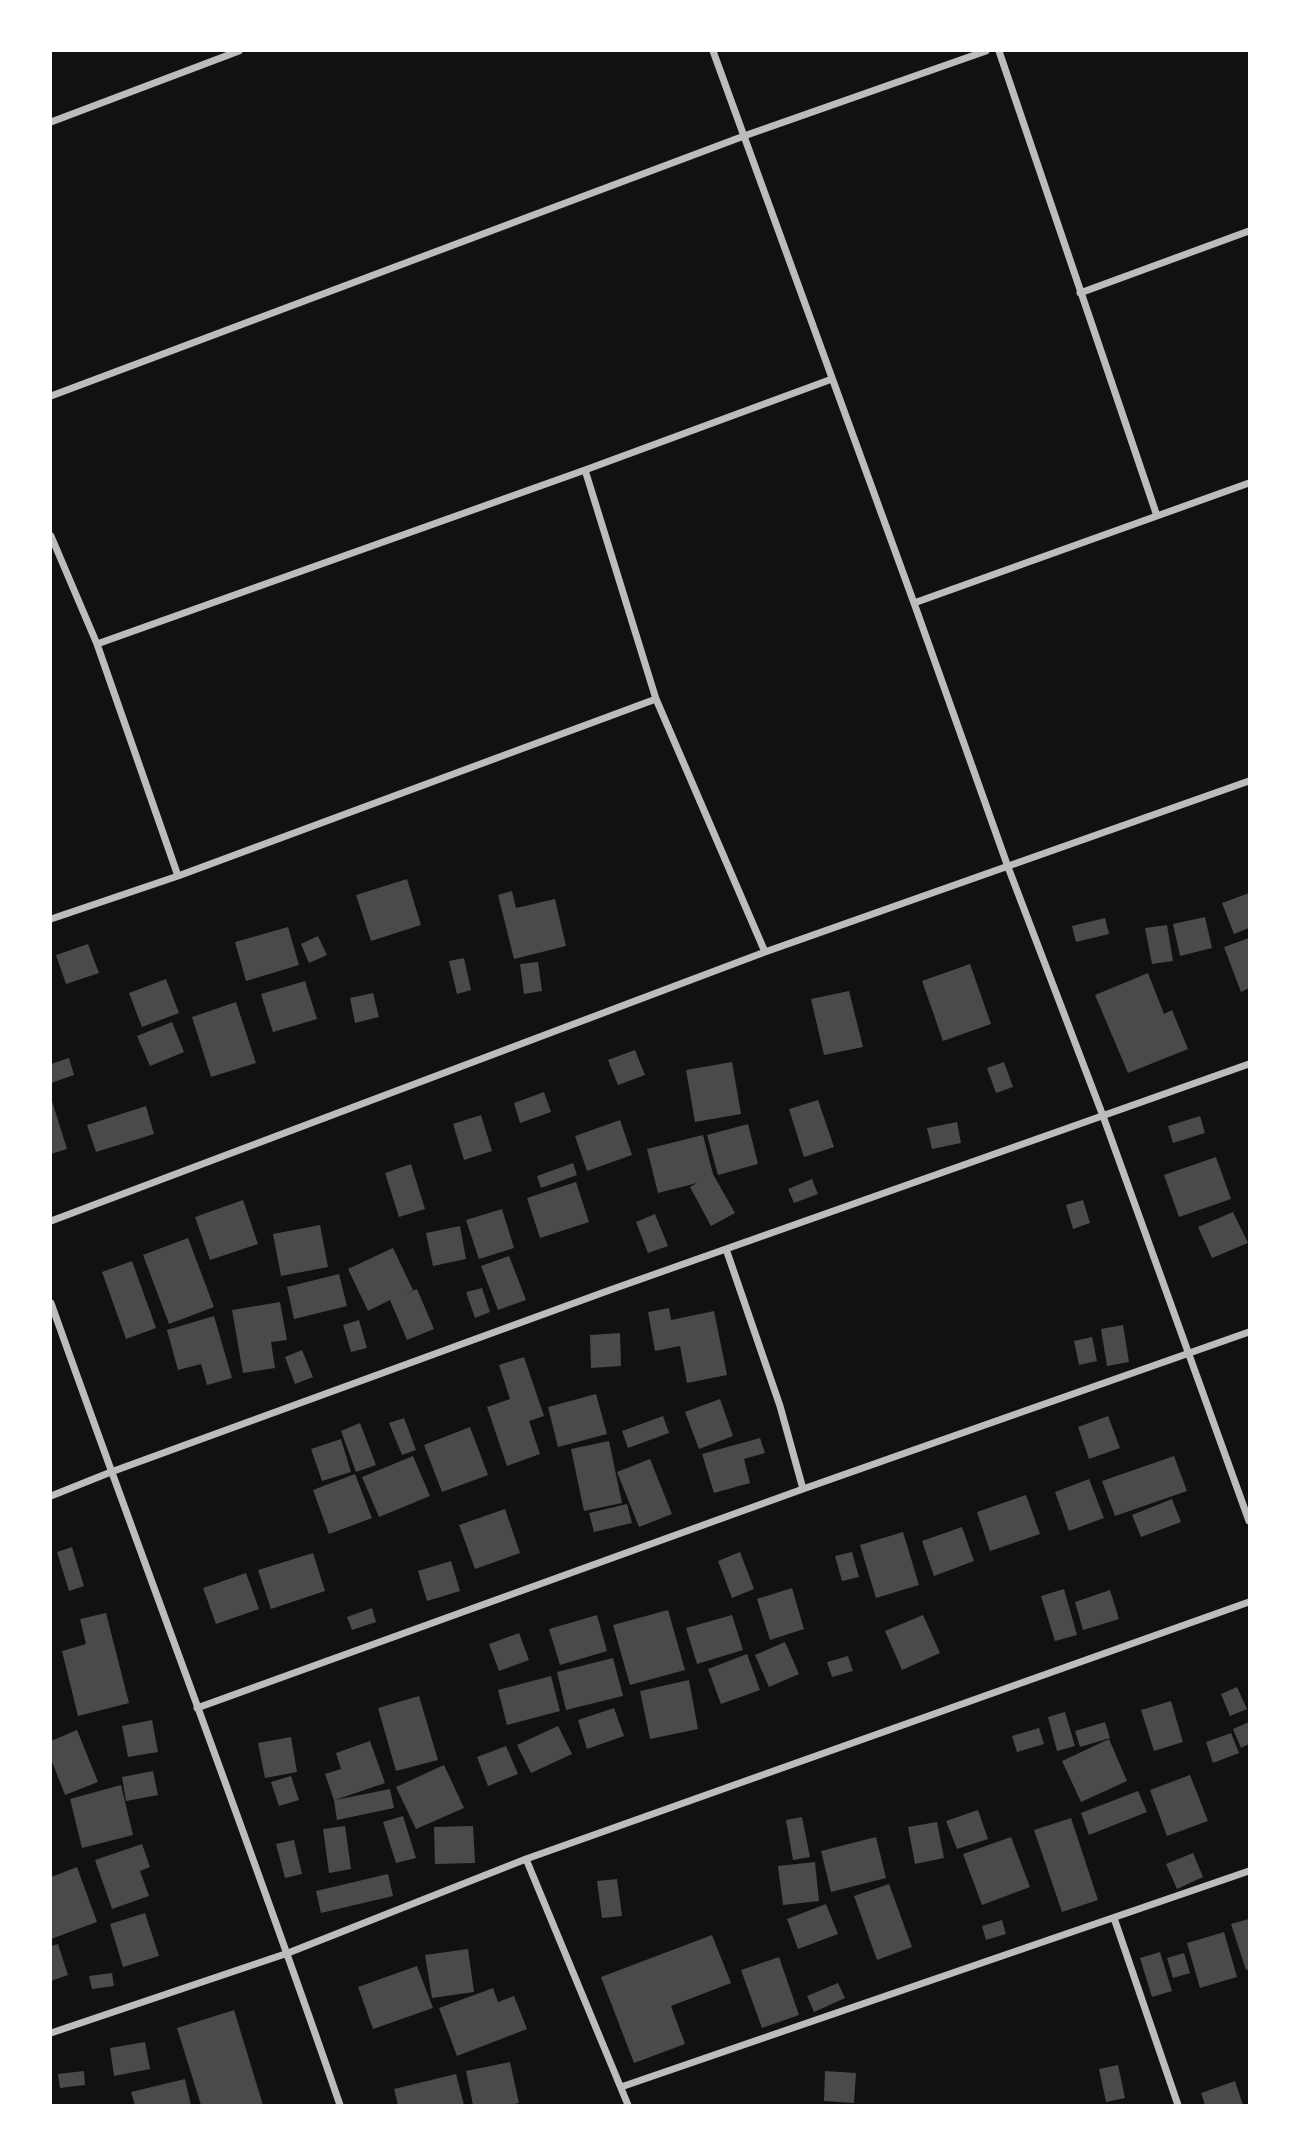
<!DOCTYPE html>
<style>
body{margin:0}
#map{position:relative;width:1300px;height:2156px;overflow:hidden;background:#111;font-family:"Golos Text",sans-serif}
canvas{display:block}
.frame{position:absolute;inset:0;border:52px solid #fff;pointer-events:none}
</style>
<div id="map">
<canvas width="1300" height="2156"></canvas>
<div class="frame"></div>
</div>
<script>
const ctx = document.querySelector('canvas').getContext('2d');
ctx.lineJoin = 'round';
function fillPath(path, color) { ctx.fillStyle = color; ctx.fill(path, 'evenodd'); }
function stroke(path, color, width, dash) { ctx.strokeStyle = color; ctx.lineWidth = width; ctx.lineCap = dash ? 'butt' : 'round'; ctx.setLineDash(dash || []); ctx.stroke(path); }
fillPath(new Path2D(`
 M407,879L421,925L371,941L356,895Z
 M512,891L516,908L555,899L566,946L514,959L498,895Z
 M1249,893V928L1234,934L1222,903Z
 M1205,917L1212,948L1180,956L1173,924Z
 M1105,918L1109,934L1076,942L1072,926Z
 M1167,925L1173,961L1152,964L1145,928Z
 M288,927L299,965L246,981L235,942Z
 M318,936L327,955L309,963L301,944Z
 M1249,938V988L1241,992L1224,947Z
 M88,944L99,973L66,984L56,955Z
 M464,958L471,990L457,994L449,961Z
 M538,962L542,991L524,994L520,964Z
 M970,964L991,1024L943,1041L922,981Z
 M1148,973L1164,1014L1172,1010L1188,1049L1128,1073L1095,995Z
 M166,979L179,1013L142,1027L129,993Z
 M305,981L317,1019L273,1032L261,994Z
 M849,991L863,1047L824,1055L811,999Z
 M373,993L379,1017L355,1023L350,998Z
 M236,1002L256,1063L211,1077L192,1017Z
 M172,1022L184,1052L150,1066L137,1036Z
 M635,1050L645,1075L618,1085L608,1060Z
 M69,1058L74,1075L51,1083V1064Z
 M732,1062L741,1114L695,1122L686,1070Z
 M1004,1062L1013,1087L996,1093L987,1068Z
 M544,1092L551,1112L520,1123L514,1103Z
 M51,1098L67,1149L51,1154Z
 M818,1100L834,1147L804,1157L789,1109Z
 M146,1106L154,1134L96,1152L87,1125Z
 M481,1115L492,1151L464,1160L453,1124Z
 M1200,1116L1205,1133L1173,1143L1168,1126Z
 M620,1120L632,1155L587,1171L575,1136Z
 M957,1122L961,1143L932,1149L927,1128Z
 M748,1124L758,1164L718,1175L707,1135Z
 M703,1135L713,1174L735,1213L711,1226L690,1187L697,1183L658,1193L647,1149Z
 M1216,1157L1231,1199L1179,1217L1164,1175Z
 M573,1163L577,1175L541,1188L537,1176Z
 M411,1164L425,1209L399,1217L385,1173Z
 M812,1179L818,1194L794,1203L788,1189Z
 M576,1182L589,1222L540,1238L527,1198Z
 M243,1200L258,1244L210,1260L195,1217Z
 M1083,1200L1090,1223L1073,1229L1066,1205Z
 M502,1209L514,1248L479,1259L466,1220Z
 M1233,1212L1248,1243L1212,1258L1198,1227Z
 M655,1214L668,1246L648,1253L636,1222Z
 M320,1225L328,1267L281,1276L273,1234Z
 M460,1226L466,1259L433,1266L426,1233Z
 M188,1238L214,1307L169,1324L143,1255Z
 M393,1248L413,1290L404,1294L417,1289L434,1329L407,1340L390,1300L368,1311L348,1269Z
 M509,1256L526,1300L498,1310L481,1266Z
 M132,1261L156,1328L126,1339L102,1272Z
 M339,1274L347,1306L294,1319L287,1287Z
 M482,1288L490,1312L475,1318L466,1292Z
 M280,1302L287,1340L271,1342L275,1368L243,1373L232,1310Z
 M669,1308L671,1320L714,1311L727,1375L687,1383L680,1346L655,1351L648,1312Z
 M214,1316L232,1378L207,1385L201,1364L178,1370L167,1330Z
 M359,1320L367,1348L351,1352L343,1325Z
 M1123,1325L1129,1362L1107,1366L1101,1329Z
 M620,1333L621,1366L591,1368L590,1335Z
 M1092,1337L1097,1361L1079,1365L1074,1341Z
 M302,1350L313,1377L295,1384L285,1357Z
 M524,1357L544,1416L529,1421L540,1454L507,1466L487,1407L510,1399L499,1365Z
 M596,1394L607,1434L558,1447L548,1407Z
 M720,1399L733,1436L699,1449L685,1412Z
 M663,1416L669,1433L628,1448L622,1431Z
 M1108,1416L1120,1448L1089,1459L1078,1427Z
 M404,1418L416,1450L402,1455L389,1423Z
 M360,1423L376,1465L356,1472L341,1431Z
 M470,1427L488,1475L442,1492L424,1445Z
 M760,1438L765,1453L744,1459L750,1483L714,1493L702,1454Z
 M341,1439L351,1472L322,1481L311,1449Z
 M609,1441L622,1503L584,1511L571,1449Z
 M413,1456L430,1496L379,1517L362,1477Z
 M1174,1456L1187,1491L1115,1516L1102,1481Z
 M650,1459L672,1514L639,1527L617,1472Z
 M355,1474L372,1518L329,1534L313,1490Z
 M1089,1479L1104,1518L1069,1531L1055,1492Z
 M1026,1495L1040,1534L990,1551L977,1512Z
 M1172,1499L1181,1522L1141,1537L1132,1515Z
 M627,1504L632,1523L594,1532L589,1513Z
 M505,1509L520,1553L475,1569L459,1525Z
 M962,1527L974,1561L934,1576L922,1541Z
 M903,1532L919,1585L876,1598L860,1545Z
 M72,1547L84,1586L69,1591L57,1552Z
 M740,1552L754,1589L732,1598L718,1561Z
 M852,1552L859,1577L842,1581L835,1556Z
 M313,1553L325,1591L271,1609L258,1570Z
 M451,1561L460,1591L427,1601L418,1571Z
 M246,1573L259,1609L216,1624L203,1588Z
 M792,1588L804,1629L770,1640L757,1599Z
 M1064,1589L1077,1635L1055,1641L1041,1596Z
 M1110,1590L1119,1619L1083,1630L1075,1602Z
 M372,1608L376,1622L352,1630L347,1617Z
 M668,1610L685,1670L630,1685L613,1625Z
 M106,1613L129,1703L78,1716L62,1651L86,1644L80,1619Z
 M597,1615L607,1651L560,1665L549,1629Z
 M732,1615L743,1650L697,1664L686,1628Z
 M923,1615L940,1653L902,1670L885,1631Z
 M519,1633L529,1660L499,1671L489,1644Z
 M785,1642L799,1674L769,1687L755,1655Z
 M747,1654L760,1690L721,1704L708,1669Z
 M848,1656L853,1671L832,1677L827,1662Z
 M613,1658L623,1696L566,1710L557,1672Z
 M551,1676L560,1711L507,1725L498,1690Z
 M689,1680L698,1729L650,1739L640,1691Z
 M1237,1687L1247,1709L1230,1716L1221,1694Z
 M419,1696L438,1760L396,1771L378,1708Z
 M1171,1701L1183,1742L1154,1751L1141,1710Z
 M614,1708L624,1736L587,1749L578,1720Z
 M1065,1712L1075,1746L1057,1751L1048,1717Z
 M152,1720L158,1752L128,1757L122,1726Z
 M1105,1722L1110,1738L1080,1747L1075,1731Z
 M1249,1722V1744L1241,1748L1233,1729Z
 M558,1726L572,1754L531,1773L517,1745Z
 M1039,1728L1044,1744L1017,1752L1012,1736Z
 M77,1730L98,1782L65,1795L51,1759V1741Z
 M1231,1733L1239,1753L1213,1763L1206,1742Z
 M291,1737L297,1772L265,1778L258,1743Z
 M1109,1739L1127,1781L1081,1802L1062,1761Z
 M370,1741L385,1783L335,1800L390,1789L394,1808L337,1820L334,1800L325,1774L341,1769L336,1753Z
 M506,1746L518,1774L488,1786L477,1757Z
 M444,1765L464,1808L416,1829L396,1787Z
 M153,1771L158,1795L126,1801L122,1777Z
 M1190,1775L1208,1821L1167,1836L1150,1790Z
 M291,1776L299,1800L279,1806L271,1782Z
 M121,1785L133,1835L82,1848L70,1799Z
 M1138,1791L1147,1812L1089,1835L1081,1813Z
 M978,1810L988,1839L957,1849L946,1821Z
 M403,1816L416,1858L396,1863L383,1822Z
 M802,1817L810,1857L793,1860L786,1820Z
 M1071,1818L1098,1900L1062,1912L1034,1830Z
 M937,1822L944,1858L915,1864L908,1827Z
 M345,1826L351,1869L329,1873L323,1829Z
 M473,1826L475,1863L435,1864L434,1827Z
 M876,1837L886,1878L831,1892L821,1851Z
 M1011,1837L1030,1887L982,1905L963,1854Z
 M294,1840L302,1874L285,1878L276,1844Z
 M142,1844L150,1867L140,1871L149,1896L112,1909L95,1860Z
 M1193,1853L1203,1877L1177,1889L1166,1864Z
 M815,1862L819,1901L783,1905L778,1866Z
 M77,1867L97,1922L51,1939V1877Z
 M388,1874L393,1896L321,1913L316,1891Z
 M617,1879L622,1916L602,1918L597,1881Z
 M889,1884L912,1947L877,1960L854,1896Z
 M826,1904L838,1934L798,1949L787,1919Z
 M145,1913L159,1956L123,1967L110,1924Z
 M1249,1919V1969L1246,1970L1231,1924Z
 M1002,1920L1006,1934L986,1940L982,1926Z
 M1224,1932L1237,1977L1200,1988L1187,1943Z
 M712,1935L731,1983L671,2006L685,2044L634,2063L601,1977Z
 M58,1944L68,1975L51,1981V1946Z
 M468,1949L474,1992L432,1998L425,1955Z
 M1160,1952L1172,1991L1152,1997L1140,1958Z
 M1184,1953L1190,1973L1173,1978L1167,1958Z
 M779,1957L799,2015L762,2028L741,1970Z
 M417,1966L433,2008L373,2029L358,1987Z
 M112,1973L114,1986L92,1989L89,1976Z
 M838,1983L845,1998L814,2012L807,1996Z
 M493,1988L498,2002L514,1996L527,2029L457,2056L439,2008Z
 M234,2010L263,2105H201L177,2028Z
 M145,2042L150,2069L114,2076L110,2048Z
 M510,2062L519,2103L510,2105H473L466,2071Z
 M1118,2065L1125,2098L1106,2102L1099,2069Z
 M84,2071L85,2085L60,2088L58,2074Z
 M825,2071L856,2073L854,2103L824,2101Z
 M456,2074L464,2105H398L394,2089Z
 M185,2079L191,2105H135L131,2092Z
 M1235,2081L1243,2105H1205L1201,2093Z`), '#4a4a4a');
stroke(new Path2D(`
 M713,51L914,603L1008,867L1103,1116L1249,1521
 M999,51L1157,516
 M51,122L239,51
 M1080,293L1249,231
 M51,396L744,136L986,51
 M585,470L656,699L765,952
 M51,536L97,644L178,876
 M914,603L1249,483
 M97,644L585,470L832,379
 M51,919L178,876L656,699
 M51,1221L765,952L1249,781
 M726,1249L780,1406L803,1489
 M51,1303C146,1571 248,1837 340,2105
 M51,1496L111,1472L610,1290L1249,1064
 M197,1708L803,1489L1249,1332
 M526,1859L628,2105
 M1114,1918L1178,2105
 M51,2033L288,1953L526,1859L1249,1602
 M621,2087L1249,1871`), '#bcbcbc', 7);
</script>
